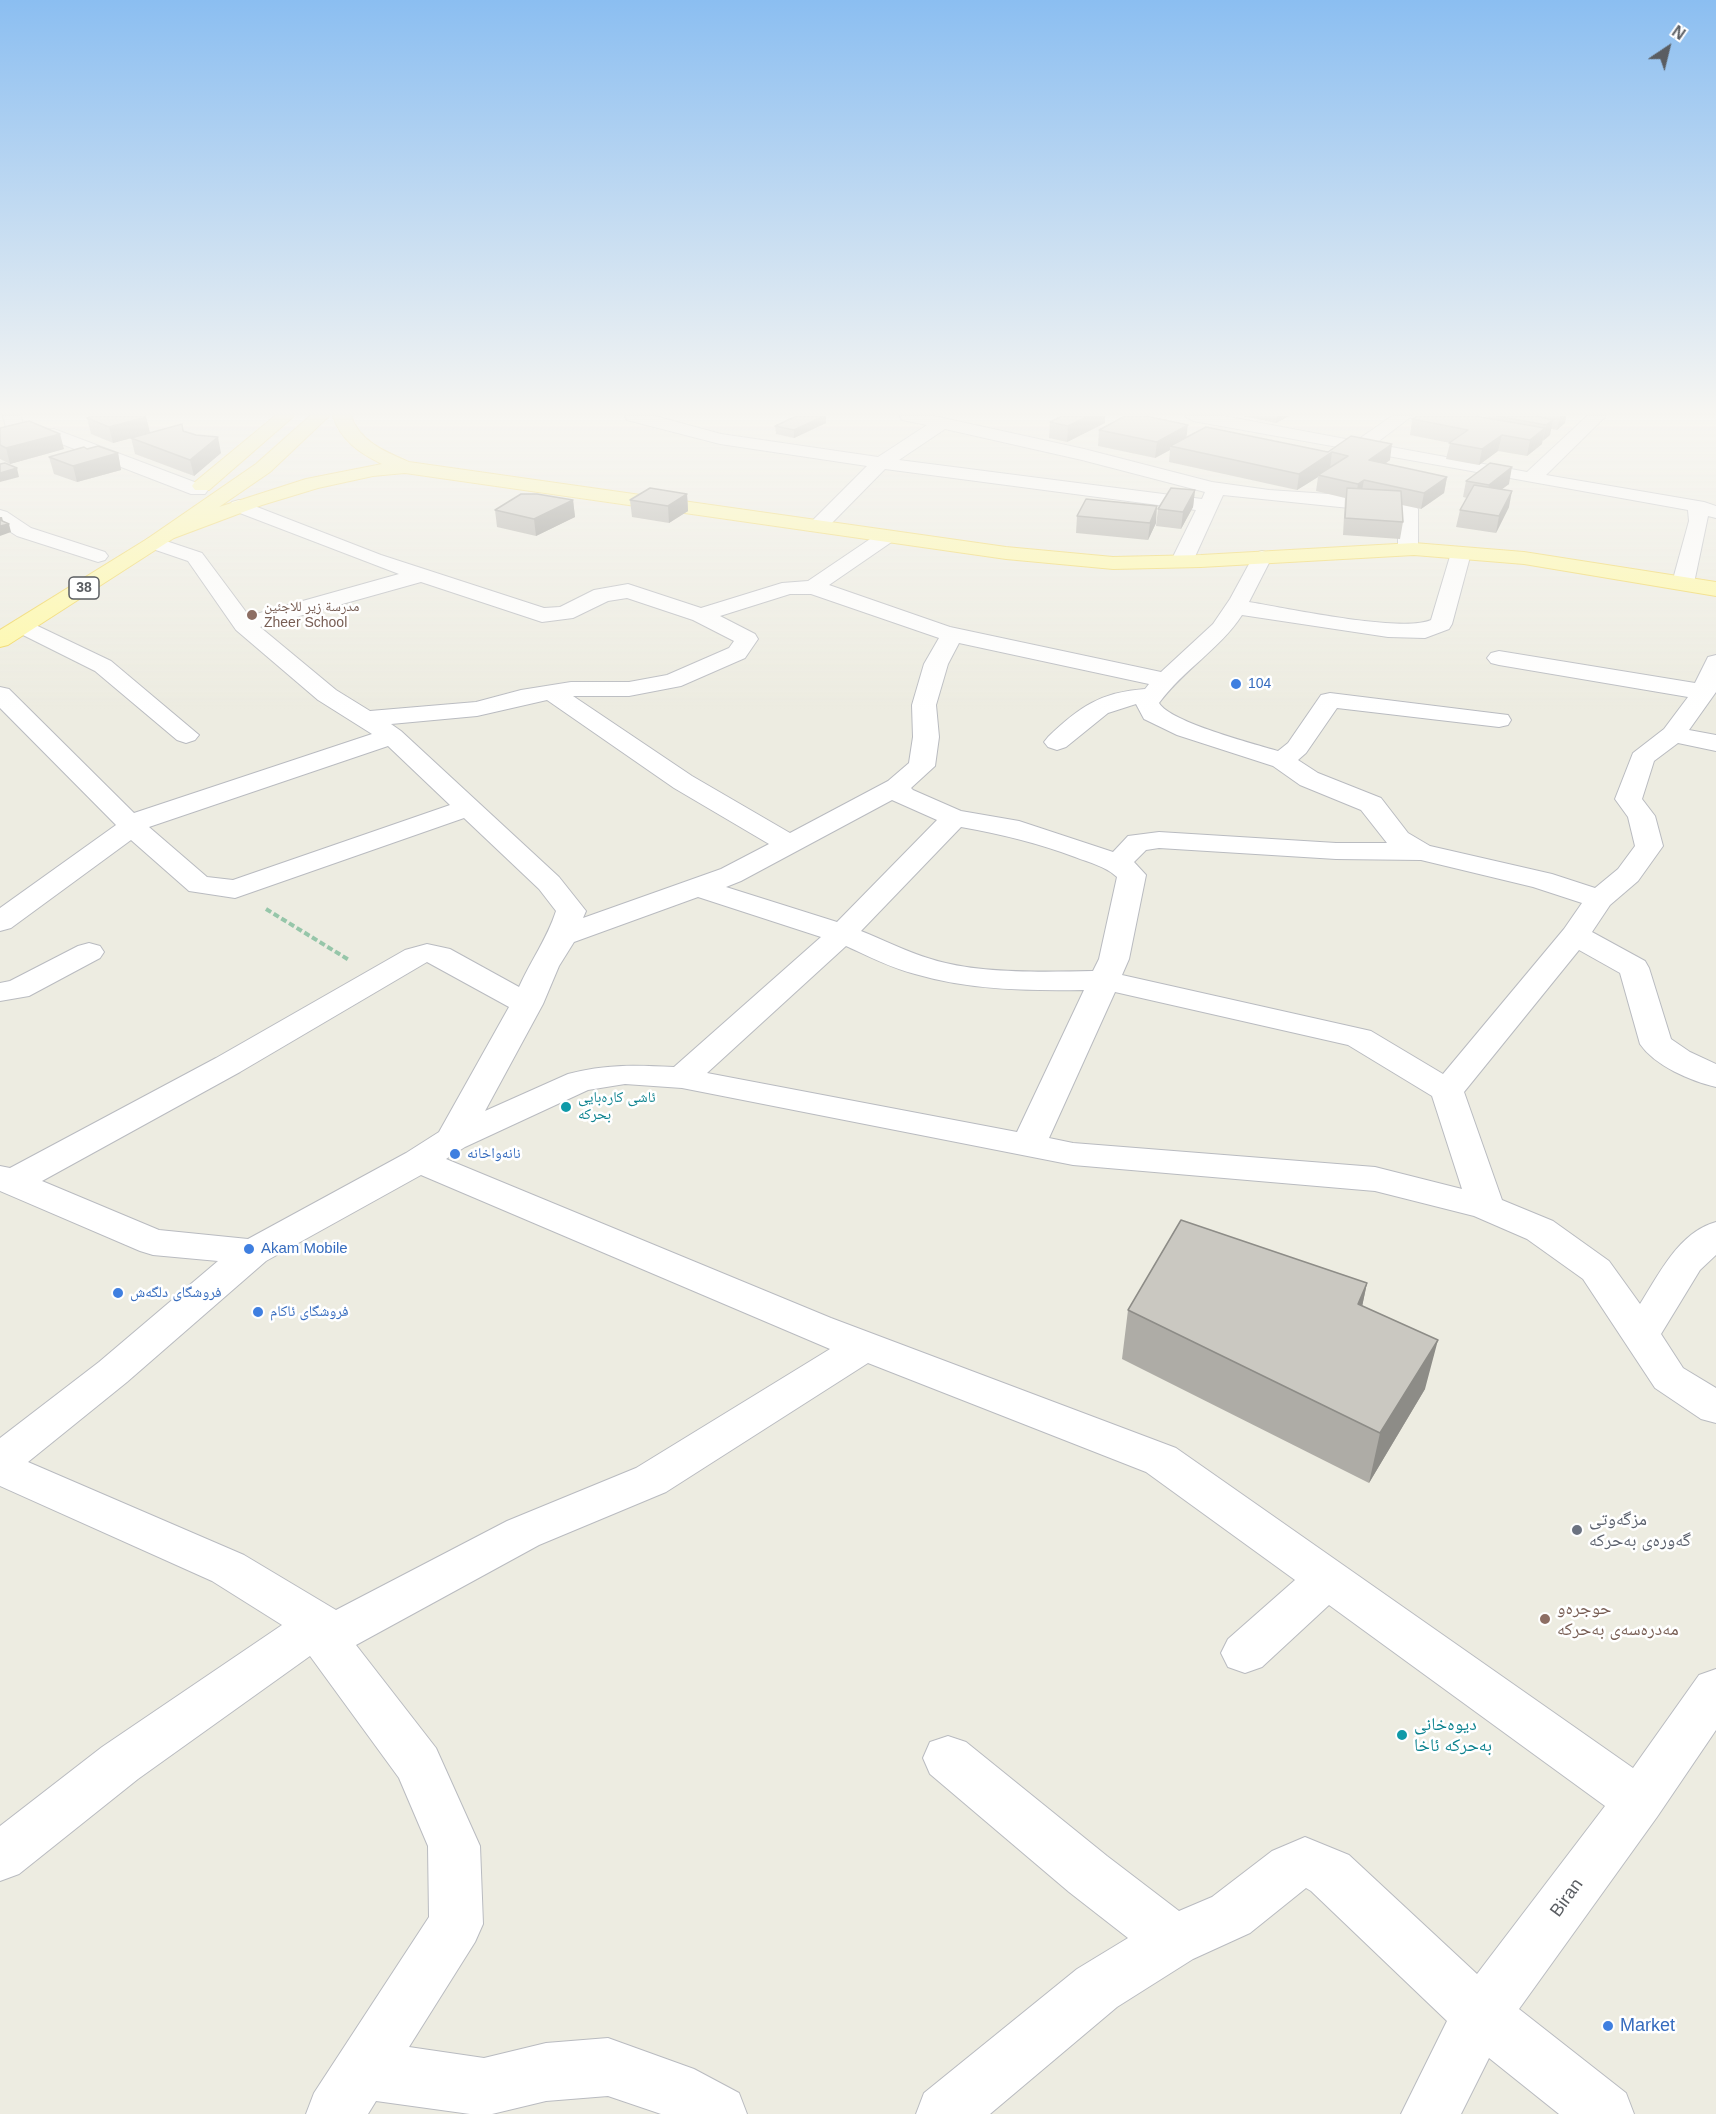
<!DOCTYPE html>
<meta charset="utf-8">
<style>
body{margin:0}
#map{position:relative;width:1716px;height:2114px;overflow:hidden;background:#edece1;font-family:Arial,sans-serif}
canvas{display:block}
.north{position:absolute;left:1638px;top:18px;width:60px;height:60px;-webkit-text-stroke:4px #fff;paint-order:stroke;rotate:35deg;font-size:16px;font-weight:700;line-height:24px;text-align:center;color:#5a5d62}
.north::after{content:'';display:block;margin:auto;width:21px;height:27px;background:#5a5d62;clip-path:polygon(50% 0,100% 100%,50% 72%,0 100%)}
</style>
<div id="map">
<canvas width="1716" height="2114"></canvas>
<div class="north">N</div>
</div>
<script>
const ctx = document.querySelector('canvas').getContext('2d');
ctx.lineJoin = 'round';
function stroke(path, color, width, dash) { ctx.strokeStyle = color; ctx.lineWidth = width; ctx.lineCap = dash ? 'butt' : 'round'; ctx.setLineDash(dash || []); ctx.stroke(path); }
function fillPath(path, color) { ctx.fillStyle = color; ctx.fill(path, 'evenodd'); }
function label(font, color, halo, rows, align = 'center') {
  ctx.font = font + ' Arial,"Noto Naskh Arabic",sans-serif'; ctx.lineWidth = 5; ctx.setLineDash([]); ctx.textBaseline = 'middle'; ctx.strokeStyle = halo; ctx.fillStyle = color; for (const [text, x, y, turn = 0] of rows) {
    ctx.save(); ctx.translate(x, y); ctx.rotate((+turn || 0) * Math.PI / 180); ctx.textAlign = isNaN(turn) ? turn : align; if (halo) ctx.strokeText(text, 0, 0); ctx.fillText(text, 0, 0); ctx.restore();
  }
}
const minor = new Path2D(`
 M3,416H21L23,428L54,429L205,486L208,490L205,494H191L46,438H9Z
 M625,416H655L721,434L878,457L927,425L902,420L900,416H934L1084,449L1212,482L1269,490L1373,497L1415,505L1418,509V549L1415,553L1408,555L1401,553L1398,549V513L1223,495L1193,561L1189,565L1182,567L1175,565L1171,561L1196,510L885,469L824,531H810L807,527L810,523L867,466L720,444L627,420ZM945,429L1082,460L1205,492L1202,499L899,460Z
 M1185,416H1224L1356,441L1392,416H1412L1375,444L1527,472L1587,416H1606L1546,475L1704,502L1716,506V518L1708,516L1694,583L1691,588L1683,589L1675,588L1672,583L1689,521L1688,510L1193,421Z
 M239,500L381,555L544,608L560,607L594,590L628,584L701,608L782,583L808,581L879,533H893L896,537L893,541L829,585L950,627L1161,672L1213,624L1230,599L1255,553L1262,551L1269,553L1272,557L1249,602C1286,608 1402,633 1431,620L1451,553L1454,549L1461,547L1468,549L1471,553L1452,624L1449,629L1425,638L1388,637L1242,615C1220,649 1183,670 1159,703C1170,722 1254,744 1278,751L1288,743L1321,695L1330,693L1508,715L1511,720L1508,725L1499,727L1337,708L1306,753L1298,760L1318,773L1381,798L1408,833L1430,846L1552,874L1595,888L1618,869L1635,846L1628,817L1615,799L1633,753L1664,729L1688,697L1499,665L1491,663L1487,658L1491,653L1499,651L1695,683L1708,657L1716,655V692L1689,730L1716,735V751L1678,743L1654,761L1642,799L1655,816L1663,846L1638,881L1610,905L1592,932L1645,961L1649,968L1671,1039L1690,1052L1716,1064V1087C1691,1081 1655,1066 1640,1044L1620,973L1579,950L1464,1092L1502,1200L1553,1221L1609,1261L1640,1304C1659,1274 1679,1232 1716,1222V1255L1700,1270L1661,1334L1683,1368L1716,1388V1423L1701,1419L1655,1388L1583,1279L1527,1239L1474,1216L1375,1191L1073,1165L682,1088L625,1084L588,1090L465,1147L446,1159L831,1318L1176,1448L1633,1768L1699,1675L1716,1669V1730L1657,1817L1519,2009L1626,2093L1634,2114H1559L1489,2058L1461,2114H1401L1447,2021L1311,1891L1306,1888L1250,1933L1193,1959L1117,2007L990,2114H916L924,2093L1077,1969L1128,1938L1069,1892L930,1774L923,1758L930,1742L948,1736L966,1742L1107,1856L1179,1911L1212,1897L1272,1851L1305,1837L1349,1855L1477,1974L1605,1806L1329,1605L1262,1667L1245,1673L1228,1667L1221,1653L1228,1639L1295,1580L1146,1472L868,1363L666,1492L539,1545L356,1645L436,1748L480,1846L483,1924L475,1942L409,2047L484,2058L546,2043L608,2038L694,2069L739,2093L747,2114H661L608,2096L546,2101L492,2114H470L376,2101L368,2114H306L314,2093L429,1917L428,1846L399,1778L310,1656L138,1779L19,1874L0,1881V1826L102,1747L282,1625L212,1581L0,1486V1438L99,1362L218,1261L153,1255L140,1251L0,1191V1166L10,1168L216,1058L405,950L427,944L450,949L519,987C531,960 547,939 556,911L539,889L464,818L235,898L189,891L131,840L11,928L0,931V908L116,825L0,708V687L9,689L134,813L372,734L318,700L236,630L188,561L147,547L144,543L147,539L154,537L202,553L249,616L399,574L232,510L229,506L232,502ZM421,582L542,622L573,618L608,601L627,598L693,620L734,641L729,648L667,675L629,682H571L521,690L476,702L370,711L336,690L260,627ZM790,594H811L939,638L924,664L912,705L913,737L909,763L888,781L790,833L692,776L573,696H629L681,686L745,658L758,639L755,634L720,616ZM959,643L1149,684L1145,689C1101,692 1079,707 1048,737L1044,742L1048,747L1057,750L1066,747L1108,713L1136,704L1144,719L1177,735L1273,766L1300,785L1361,810L1387,843H1336L1159,832L1128,836L1113,852L1019,821L961,811L913,790L911,788L935,766L939,737L936,705L948,664ZM547,700L674,788L769,844L721,869L583,918L586,911L559,877L401,731L391,724L477,716ZM388,746L450,805L233,880L207,877L149,827ZM892,800L937,820L837,922L726,887L741,881ZM961,827C1001,834 1038,843 1075,857C1090,863 1105,866 1117,877L1099,959L1093,971C1044,972 977,974 931,959C907,952 884,940 861,931ZM1159,848L1336,859L1421,860L1533,887L1582,903L1564,929L1443,1074L1371,1031L1122,975L1129,959L1146,875L1134,862L1146,850ZM698,897L821,937L674,1067C634,1065 607,1064 568,1074L485,1111L543,1004L559,966L574,942ZM846,946C868,956 891,968 915,974C969,990 1028,991 1084,990L1017,1132L707,1073ZM427,962L509,1007L439,1132L406,1153L248,1239L159,1230L42,1181L240,1072ZM1115,992L1348,1045L1432,1096L1462,1189L1375,1167L1073,1143L1049,1138ZM421,1175L830,1349L636,1468L507,1521L336,1610L244,1555L28,1462L127,1382L266,1261Z
 M0,510L7,512L31,528L105,552L108,556L105,560L98,562L17,536L0,525Z
 M23,619L111,661L199,735L195,740L186,743L177,740L95,671L15,631L12,626L15,621Z
 M89,943L100,946L104,952L100,958L29,996L0,1001V983L10,981L78,946Z`);
const major = new Path2D(`
 M275,416H294L209,490H195L192,486L195,482Z
 M310,416H329L270,472L219,507L306,479L382,464C360,453 341,441 333,416H351C360,442 386,452 409,462L1006,547L1113,557L1201,555L1414,543L1524,552L1716,582V596L1524,564L1414,555L1201,567L1113,569L1006,559L405,473L373,476L318,488L262,505L174,538L8,645L0,647V630L147,539L256,464Z`);
stroke(minor, '#b9bbc0', 2);
stroke(major, '#f1d556', 2);
stroke(new Path2D(`
 M266,909L349,960`), '#96c6a9', 4, [6, 3]);
fillPath(minor, '#fff');
fillPath(major, '#fff9a4');
fillPath(new Path2D(`
 M797,416H826V423L794,438L776,434L775,426Z
 M1062,416H1105V423L1067,442L1049,438L1050,422Z
 M1243,416H1289L1276,423Z
 M1486,416H1566L1565,423L1557,430L1551,429L1550,435L1542,441V444L1527,456L1498,451L1479,465L1446,459L1450,443L1410,435L1412,419L1486,418Z
 M146,417L150,433L113,443L91,434L87,418Z
 M182,424L184,431L221,453L194,476L135,454L131,438Z
 M0,428L64,449L10,464L0,459Z
 M1099,430L1328,452L1390,460L1385,464L1447,477L1444,493L1421,509L1402,505L1403,522L1400,539L1343,535L1345,498L1316,491L1318,477L1297,490L1169,462L1170,450L1155,458L1098,446Z
 M87,449L118,453L121,470L77,482L54,474L49,457Z
 M1466,481L1509,484L1502,489L1509,507L1496,533L1456,527L1460,510L1467,498L1463,497Z
 M1195,490L1193,507L1181,529L1156,526L1158,509Z
 M687,494L688,511L669,523L632,517L630,500Z
 M573,500L575,517L536,536L497,527L495,510Z
 M1077,516L1156,523L1148,540L1076,533Z
 M1367,1283L1362,1306L1425,1389L1369,1483L1122,1359L1128,1310Z`), '#aeaca6');
fillPath(new Path2D(`
 M824,416H826V423L794,438V430Z
 M1088,416H1105V423L1067,442L1068,426Z
 M1277,416H1289L1276,423Z
 M1560,416H1566L1565,423L1557,430Z
 M146,417L150,433L113,443L109,427Z
 M1553,420L1550,435L1543,441L1546,425Z
 M1188,425L1186,441L1170,446V450L1155,458L1157,442Z
 M1545,428L1542,444L1527,456L1530,440Z
 M60,434L64,449L10,464L6,448Z
 M1502,435L1498,451L1479,465L1482,449Z
 M218,437L221,453L194,476L190,460Z
 M1392,444L1390,460L1366,477L1369,460Z
 M1332,452L1330,469L1318,475V477L1297,490L1299,474Z
 M118,453L121,470L77,482L73,466Z
 M1512,467L1509,484L1485,502L1489,485Z
 M17,468L19,477L0,482V473Z
 M1447,477L1444,493L1421,509L1424,493Z
 M1364,480L1361,496L1355,500L1358,484Z
 M1195,490L1193,507L1181,529L1183,512Z
 M1512,491L1509,507L1496,533L1499,516Z
 M687,494L688,511L669,523L668,506Z
 M573,500L575,517L536,536L534,519Z
 M1157,506L1156,523L1148,540L1150,523Z
 M0,517H2L4,525L9,524L11,532L0,536Z
 M1367,1283L1357,1331L1358,1304Z
 M1438,1340L1425,1389L1369,1483L1380,1433Z`), '#8d8c87');
const building = new Path2D(`
 M94,416H145L146,417L109,427L87,418Z
 M797,416H824L794,430L775,426Z
 M1062,416H1088L1068,426L1050,422Z
 M1125,416H1146L1188,425L1157,442L1099,430Z
 M1417,416H1475L1545,428L1530,440L1502,435L1482,449L1449,443L1468,430L1412,419Z
 M1497,416H1536L1553,420L1546,425Z
 M29,421L60,434L6,448L0,445V428Z
 M182,424L183,431L196,435L218,437L190,460L131,438Z
 M1206,427L1328,452L1351,436L1392,444L1369,460L1447,477L1424,493L1364,480L1358,484L1318,475L1348,456L1332,452L1299,474L1170,446Z
 M98,446L118,453L73,466L49,457L84,447L87,449Z
 M5,463L17,468L0,473V464Z
 M1490,463L1512,467L1489,485L1466,481Z
 M1474,485L1512,491L1499,516L1460,510Z
 M650,488L687,494L668,506L630,500Z
 M1171,488L1195,490L1183,512L1158,509Z
 M1347,488L1401,491L1403,522L1345,518Z
 M521,494H537L573,500L534,519L495,510Z
 M1086,499L1157,506L1150,523L1077,516Z
 M0,520L9,524L0,526Z
 M1181,1220L1367,1283L1358,1304L1438,1340L1380,1433L1128,1310Z`);
fillPath(building, '#cac8c1');
stroke(building, '#8d8c87', 1.5);
const sky = ctx.createLinearGradient(0, 0, 0, 712);
sky.addColorStop(0, '#8bbef1');
sky.addColorStop(0.58, '#f7f6f2');
sky.addColorStop(1, '#f7f6f200');
ctx.fillStyle = sky;
ctx.fillRect(0, 0, 1716, 712);
for (const [x, y, r, color] of [
 [252,615,6,"#8d6e63"],
 [1236,684,6,"#3f7fe0"],
 [566,1107,6,"#0f9aa8"],
 [455,1154,6,"#3f7fe0"],
 [249,1249,6,"#3f7fe0"],
 [118,1293,6,"#3f7fe0"],
 [258,1312,6,"#3f7fe0"],
 [1577,1530,6,"#6b7280"],
 [1545,1619,6,"#8d6e63"],
 [1402,1735,6,"#0f9aa8"],
 [1608,2026,6,"#3f7fe0"]
]) { const dot = new Path2D(); dot.arc(x, y, r, 0, 2 * Math.PI); ctx.fillStyle = color; ctx.fill(dot); stroke(dot, '#fff', 2); }
for (const [x, y, w] of [
 [84,588,30]
]) { const box = new Path2D(); box.roundRect(x - w / 2, y - 11, w, 22, 4.5); ctx.fillStyle = '#fff'; ctx.fill(box); stroke(box, '#5a5d62', 1.5); }
label('bold 14px', '#5a5d62', null, [
 ["38",84,588]
]);
label('14px', '#785e54', '#fff', [
 ["مدرسة زير للاجئين",264,607],
 ["Zheer School",264,623]
], 'left');
label('14px', '#366cbe', '#fff', [
 ["104",1248,684]
], 'left');
label('15px', '#0d838f', '#fff', [
 ["ئاشی کارەبایی",578,1098],
 ["بحرکە",578,1115]
], 'left');
label('15px', '#366cbe', '#fff', [
 ["نانەواخانە",467,1154],
 ["Akam Mobile",261,1249],
 ["فروشگای دلگه‌ش",130,1293],
 ["فروشگای ئاکام",270,1312]
], 'left');
label('18px', '#5b616d', '#fff', [
 ["مزگەوتی",1589,1520],
 ["گەورەی بەحرکە",1589,1541]
], 'left');
label('18px', '#785e54', '#fff', [
 ["حوجره‌و",1557,1609],
 ["مه‌دره‌سه‌ی به‌حرکه",1557,1630]
], 'left');
label('18px', '#0d838f', '#fff', [
 ["دیوەخانی",1414,1725],
 ["بەحرکە ئاخا",1414,1746]
], 'left');
label('18px', '#5a5d62', '#fff', [
 ["Biran",1567,1898,-54]
]);
label('18px', '#366cbe', '#fff', [
 ["Market",1620,2026]
], 'left');
</script>
